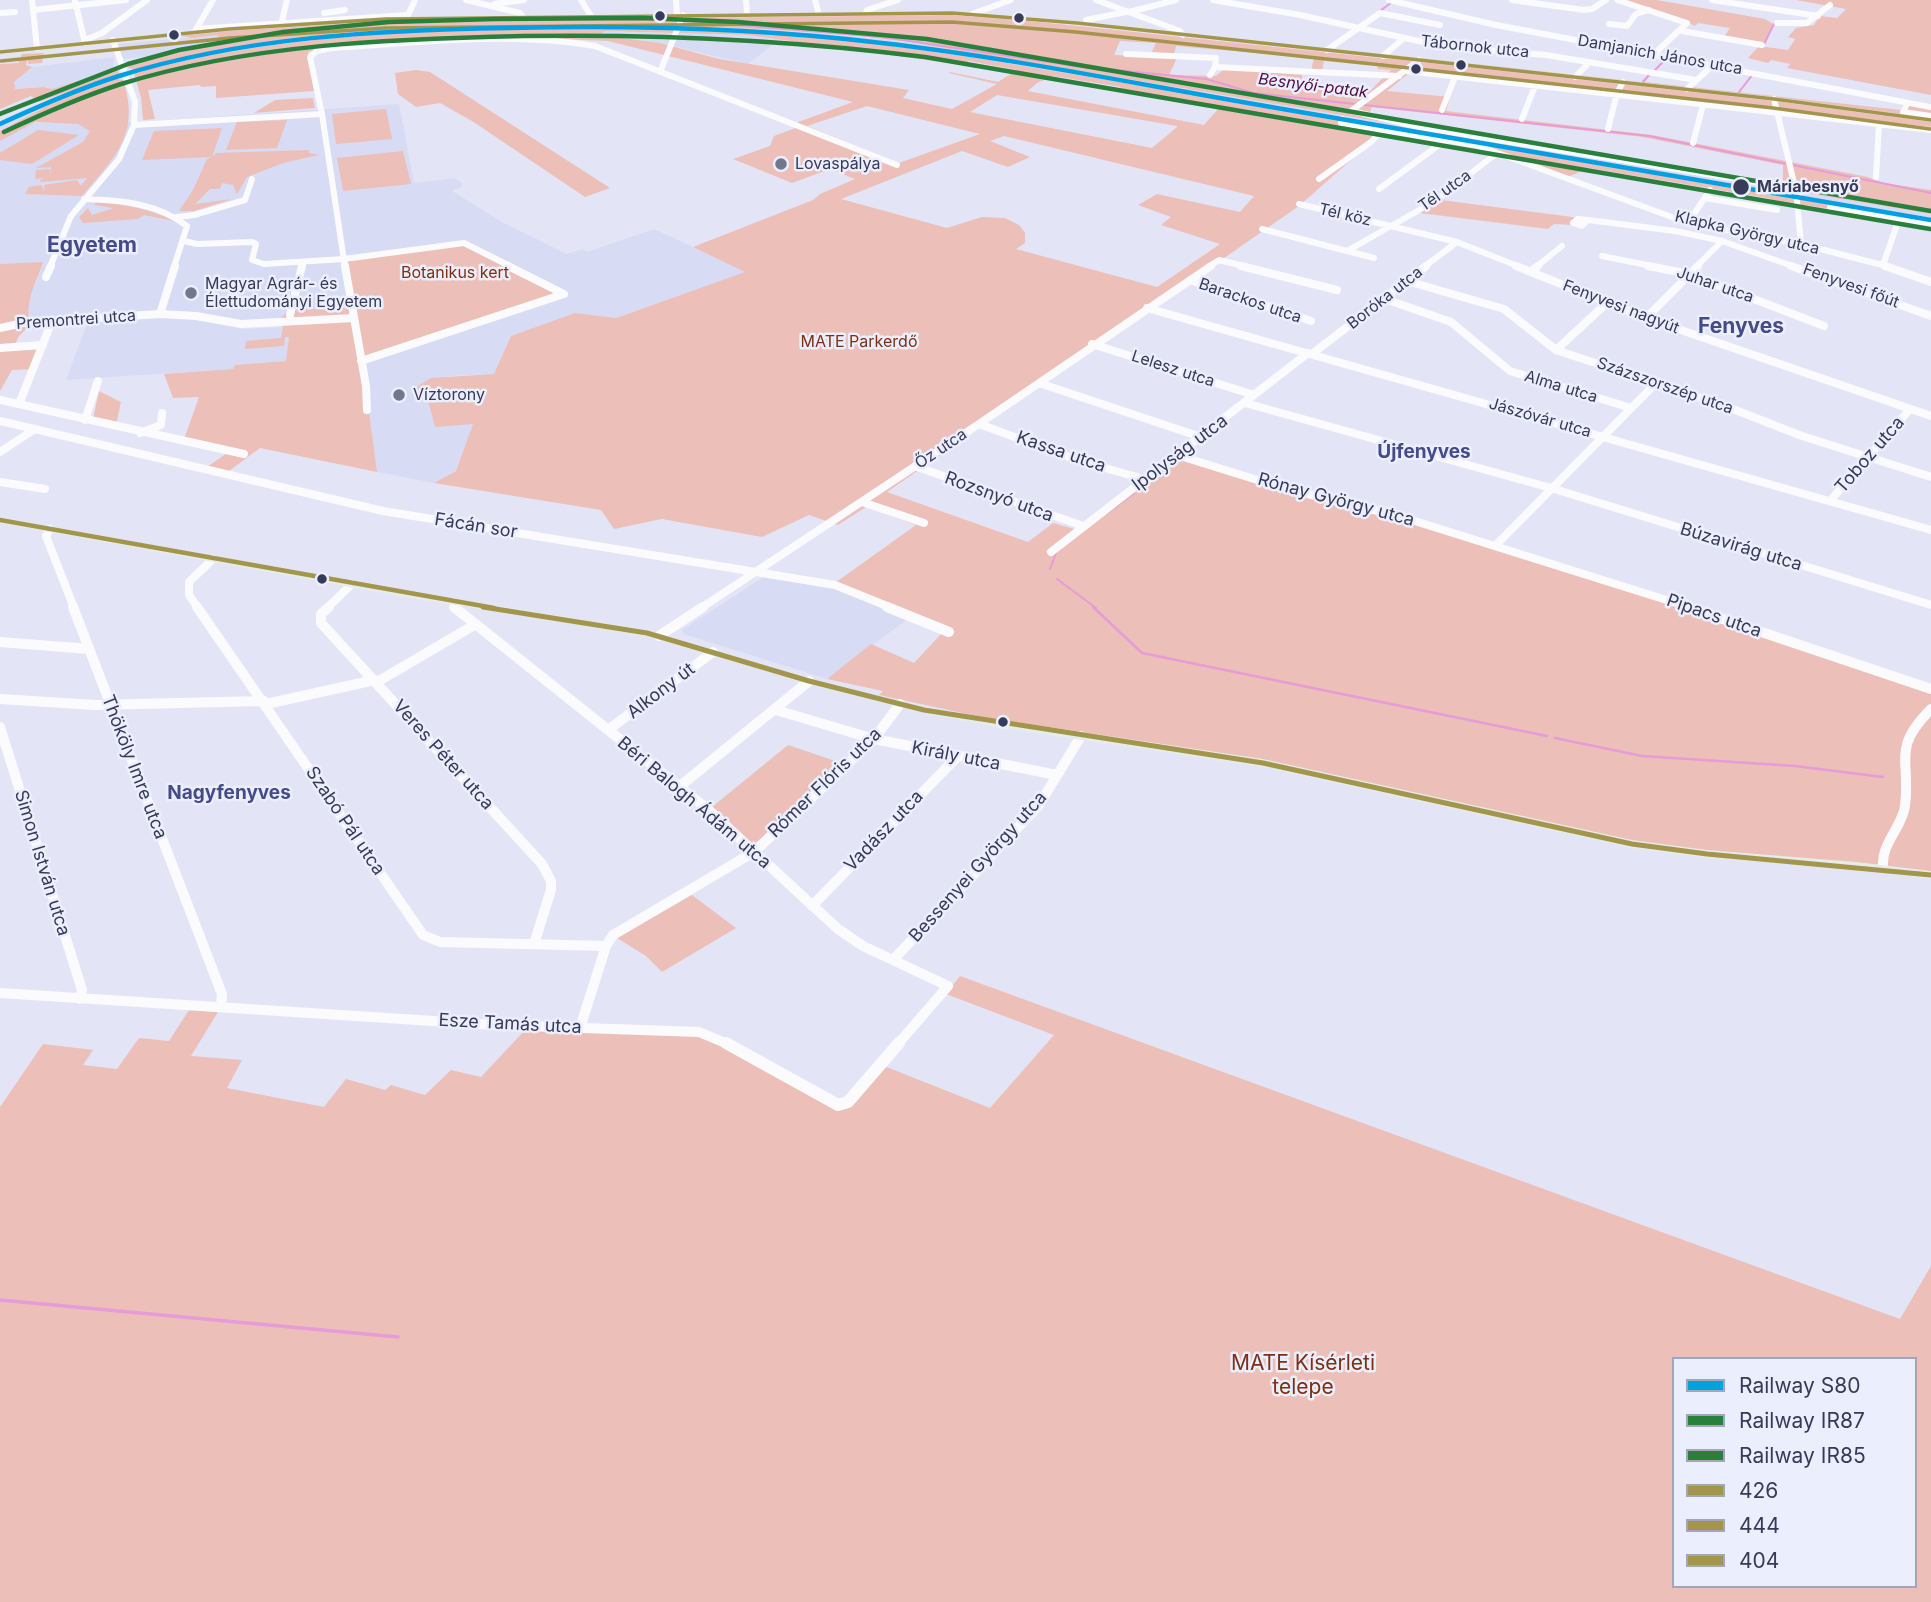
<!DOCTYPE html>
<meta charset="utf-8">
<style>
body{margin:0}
#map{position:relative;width:1931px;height:1602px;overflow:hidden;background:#e3e5f6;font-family:Inter,sans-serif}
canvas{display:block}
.legend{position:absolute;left:1672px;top:1357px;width:245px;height:231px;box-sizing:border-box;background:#ebeefd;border:2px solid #a3a6bb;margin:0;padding:9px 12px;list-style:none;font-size:21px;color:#373a58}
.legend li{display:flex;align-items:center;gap:14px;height:35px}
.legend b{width:35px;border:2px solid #a3a6bb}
</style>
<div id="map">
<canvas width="1931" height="1602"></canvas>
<ul class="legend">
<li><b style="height:9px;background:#00a0e3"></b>Railway S80</li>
<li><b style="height:9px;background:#29803c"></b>Railway IR87</li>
<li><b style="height:9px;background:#29803c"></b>Railway IR85</li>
<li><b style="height:9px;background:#a3964c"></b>426</li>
<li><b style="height:9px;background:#a3964c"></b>444</li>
<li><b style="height:9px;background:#a3964c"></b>404</li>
</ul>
</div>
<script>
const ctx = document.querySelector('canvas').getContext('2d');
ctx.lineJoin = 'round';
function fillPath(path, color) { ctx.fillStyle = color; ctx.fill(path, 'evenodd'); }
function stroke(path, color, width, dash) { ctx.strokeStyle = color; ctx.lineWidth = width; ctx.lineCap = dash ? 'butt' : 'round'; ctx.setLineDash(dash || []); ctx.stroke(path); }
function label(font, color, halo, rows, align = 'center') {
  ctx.font = font + ' Inter,sans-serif'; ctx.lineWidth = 5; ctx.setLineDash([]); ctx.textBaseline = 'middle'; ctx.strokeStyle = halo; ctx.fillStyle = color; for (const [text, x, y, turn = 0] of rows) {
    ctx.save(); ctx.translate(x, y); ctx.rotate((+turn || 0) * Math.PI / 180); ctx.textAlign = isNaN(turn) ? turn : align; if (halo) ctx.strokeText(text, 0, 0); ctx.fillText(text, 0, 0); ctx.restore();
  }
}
fillPath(new Path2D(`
 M676,25L809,31L903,41L1931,214V221L946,52L875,42L748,30L442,29L301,40L213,55L134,73L60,99L0,131V121L4,119L88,84L176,59L281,39L369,29L441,26Z
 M606,31L747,35L780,39L748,64L660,43L598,35Z
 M217,35L223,43L189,51L123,59L118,44Z
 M114,57L113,70L52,89L44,87L14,89V82L32,67Z
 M399,104L414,183L455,178L462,183L461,187L452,191L502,222L567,254L582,249L587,252L654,229L746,272L615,318L575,313L511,336L494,374L450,376L416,386L421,397L474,423L456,471L434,483L377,472L351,288L354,307L286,316L267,324L185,314L29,321L28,297L36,284L43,263L0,264V140L30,123H122Z
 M160,316L221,322L243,329L283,327L289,337L286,361L235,365L234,369L66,380L88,321Z
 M765,576L832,585L909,618L827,679L684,634L682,630Z`), '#d7dbf4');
fillPath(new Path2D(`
 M1623,0H1657L1765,19L1773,24L1765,45L1724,37L1730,28L1698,23L1695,26L1684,20Z
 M1796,0H1931V95L1787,68L1790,64L1771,60L1768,63L1748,58L1759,46L1788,50L1795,39L1788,37L1796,28L1814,25L1820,16L1837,18L1846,9Z
 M929,14L983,16L1389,59L1392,55L1641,82L1650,73L1645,82L1901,110L1905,99L1931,104V132L1409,73L1387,91L1450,97L1446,111L1652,135L1868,177L1883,183L1931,190V214L902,41C788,27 674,25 559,25C415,26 273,30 134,70L127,67L128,64L137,61L223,43L217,35L192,38L177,35C427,10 679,16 929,14ZM1120,41L1156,43L1151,54L1174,55L1176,46L1314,58L1311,71H1322L1324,61L1377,66L1378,69L1391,70L1370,91L1261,82L1302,80V75L1224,69L1216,76L1169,75L1177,58L1114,55ZM1372,107L1643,137L1783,165V183L1368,116Z
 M683,28C849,33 1005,63 1167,90C1401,129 1634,172 1868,211L1894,219L1805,205L1803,209L1767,198L1589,168L1563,179L1461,143L1385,130L1299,206L887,492L1028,542L1053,523L1081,531L1176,460L1182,459L1427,526L1725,621L1931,691V875L1885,865L1664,848L1205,751L981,717L879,695L883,691L827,679L871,644L914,663L942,633L832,585L916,525L866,507L838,525L809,515L762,537L662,519L614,529L601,510L434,483L456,471L473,424L435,427L428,400L421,397L416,387L431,378L494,374L511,336L575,313L616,318L745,272L693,247L813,200L820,194L855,179L830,169L792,183L733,159L770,146L774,136L798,127L793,124L853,102L608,41L485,36L324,47L308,52L314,91L216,98V86L201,87L200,85L148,90L155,119L143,120L141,98L134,73C318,24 496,29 683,28ZM606,31L747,35L962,65L969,61L1017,70L998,82L950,72L949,73L997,84L952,109L903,98L909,90L719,59L660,43L599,35ZM1053,76L1121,87L1119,90L1218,109L1204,125L1028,91L1037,83ZM997,95L1177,126V127L1152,148L970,112ZM867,106L980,134L899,163L807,126ZM1004,136L1254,196L1240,212L1157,194L1138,205L1171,217L1161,225L1220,244L1157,287L1016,249L1025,243V233L1019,225L1005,218L982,217L947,228L841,199L962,151L1008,167L1030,157L990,141Z
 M44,53L42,63L28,64V59L26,65L32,67L14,82L15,89L44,87L52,89L113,70H118L119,74L39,102L31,96L0,109V64L18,63L22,54Z
 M416,70L430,72L610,188L585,197L472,121L440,103L416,107L398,94L395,73Z
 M117,79L123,80C141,134 115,157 82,196L25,194L29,187L41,185L45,192L44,185L77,180L81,186L87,178L41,182L40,180L45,178L35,179L36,170L50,169V178L51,167L36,168L83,142L90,131L78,124L35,122L0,141V131L60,99Z
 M313,98L315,108L254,113L275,100Z
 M386,109L392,139L336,144L332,114Z
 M287,120L277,148L226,150L237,122Z
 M222,128L212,157L216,153L309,150V153L319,155L283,163L247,177L237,194L233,185L222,183L220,189H210L195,204L232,199L194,211H179L193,190L207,159L212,157L142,160L154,131Z
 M38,130L79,135L32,164L0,160V153Z
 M403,151L411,184L343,191L337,158Z
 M1441,200L1580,218L1570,221L1574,225L1554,224L1548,229L1420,213Z
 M97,201C124,205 149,208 174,221L144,215L138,219L83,223L79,217L88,208L92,215L114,208L94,205Z
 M462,245L556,294L362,359L377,472L260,448L229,471L207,467L230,451L183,442L199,397L173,398L164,374L233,369L235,365L286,361L289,337H285L284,346L245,349L246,341L281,338L283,327L277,322L289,310L353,307L348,261Z
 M43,262C35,288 27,293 29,321L0,324V264Z
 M30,325L19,336L13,348H41L34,369L12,370L0,391V329Z
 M99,391L121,402L116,425L93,419Z
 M788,745L841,763L755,844H751L712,807Z
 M692,895L736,928L662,972L646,956L617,938Z
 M960,976L1900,1319L1931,1266V1602H0V1107L43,1044L93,1050L83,1065L117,1069L139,1038L169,1041L189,1010L218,1012L191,1056L242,1060L227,1088L324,1107L346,1079L385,1090L391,1085L425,1095L451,1070L481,1077L526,1029L704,1035L836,1106L884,1066L990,1108L1054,1035L946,994ZM1674,1359H1915V1586H1674Z`), '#ecbfb8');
stroke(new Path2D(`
 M1380,11L1392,2
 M689,21L883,37L1075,66L1206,79L1254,93L1649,136L1931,193
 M1764,44L1774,24
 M1655,70L1667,58
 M1643,82L1650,74
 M1739,92L1753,74
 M1140,489L1175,461
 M1106,514L1134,493
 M1050,569L1056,553
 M1057,579L1096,608`), '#e79bd8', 2);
stroke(new Path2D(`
 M1093,607L1142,653L1547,736
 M1555,738L1642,756L1795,766L1883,777`), '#e79bd8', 2.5);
stroke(new Path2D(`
 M0,1300L398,1337`), '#e79bd8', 3.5);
stroke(new Path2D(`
 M32,0L37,48
 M466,0L520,13L523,17
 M581,0L591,16
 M676,0L677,15
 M746,0L747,14
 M815,0L818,11
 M1096,0L1180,31L1183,35
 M1213,0L1300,15L1441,46L1546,55L1696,80
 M1389,0L1496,25L1931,107
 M1512,0L1584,10L1592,9L1606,0
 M1617,0L1687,23L1654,54
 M1712,0L1818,16
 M75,1L85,43
 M494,4L524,0
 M33,10L126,0
 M1129,12L1176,0
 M0,13L15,12
 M324,13L345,10
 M866,13L867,10L898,0
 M972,14L1011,0
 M1086,20L1126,12
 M282,21L287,0
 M1777,23H1807L1830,5
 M1609,24L1627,26L1636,14L1649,10
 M196,29L408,15L415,0
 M195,31L213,0
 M1682,31L1762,45
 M85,40L102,33L147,0
 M1327,50L1380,13L1440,25
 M1126,54L1216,58L1215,67
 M1383,56L1404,38
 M1406,71L1931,130
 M660,72L683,15
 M1210,75L1215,67L1399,76
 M1575,77L1586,66
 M1687,89L1713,65
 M1774,99L1794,183L1801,190L1800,193
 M1906,106L1903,112L1931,116
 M1442,110L1455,77
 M1351,111L1419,60
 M1352,111L1419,127L1767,184L1795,185
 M1342,119L1341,123L1476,145L1688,223L1801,244L1890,267
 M1522,119L1535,86
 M134,125L322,114
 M1608,129L1617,93L1623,82
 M1693,143L1703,105
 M1876,177L1879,124
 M1319,179L1371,142L1384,128
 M1379,189L1447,139
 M1705,198L1777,210
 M84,199C120,200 157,203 187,226L174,267
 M1797,201L1801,244
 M1299,204L1457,242L1520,267
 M1830,207L1931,224
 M177,217L194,215L245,200L252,179
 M1577,219L1588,220L1582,226L1573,223Z
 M1588,220L1675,231L1722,241L1795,267
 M1688,223L1710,190
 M1262,229L1374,258
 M184,241L197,244L252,242L256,244L252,260L264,264L344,259L464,243L512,267
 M1347,251L1435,201L1497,153
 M1602,256L1657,267
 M1883,265L1899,219
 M50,267L71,216L119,159L134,125L135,102L113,40
 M302,267L303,263
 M345,267L322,114L310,57L317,51L332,48C420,43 508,31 595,46L897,165
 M1208,267L1219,260L1248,267
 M1424,267L1457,242
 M1536,267L1562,246
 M1696,267L1722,241`), '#fbfbfe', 6);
stroke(new Path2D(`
 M345,266L366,386L367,410
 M1241,266L1337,290
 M1516,266L1646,318L1931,416
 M1648,266L1689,274L1824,326
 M1791,266L1931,316
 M1885,266L1931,282
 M1531,271L1538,266
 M46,277L51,266
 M1190,280L1311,321
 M1407,281L1504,309L1556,350L1725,406L1802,436L1931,477
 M1385,299L1451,322L1510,371L1631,408
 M1147,308L1931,530
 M160,314L175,266
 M290,315L302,266
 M1646,318L1698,266
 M0,328L23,323L160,314L196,316L241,324L354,318
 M1092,344L1254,395
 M0,348L43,345
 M1556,350L1608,302
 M1312,354L1426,266
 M361,361L564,294L508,266
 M1039,383L1201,437
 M0,400L244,454
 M1245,403L1551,488L1931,605
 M19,404L52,321
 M85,420L98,381
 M0,421L383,511L835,585L892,608
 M979,424L1080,461L1144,479
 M140,433L161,425L162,413
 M0,452L35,429
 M1177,455L1283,488L1402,517L1692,608
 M915,466L1083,526
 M0,482L45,489
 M1830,501L1910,409
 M862,502L924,523
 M50,529L46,536L74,608
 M1495,546L1657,382
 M1051,552L1308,353
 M454,602V608
 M198,608L189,595V582L213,559
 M327,608L352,584
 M701,608L979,424L1211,266`), '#fbfbfe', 8);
stroke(new Path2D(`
 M73,607L222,994L221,1007
 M197,607L423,935L440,942L606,946
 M329,607L321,614V623L542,864L551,881V890L534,944
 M454,607L711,812L838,929L863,946L948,986L897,1045
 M887,607L949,632
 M1687,607L1931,689
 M659,636L703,607
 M0,642L89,649
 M377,682L476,624
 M0,699L95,705L264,701
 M266,704L375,680
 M776,710L874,739L1057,775
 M0,727L82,990L80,999
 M608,730L713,652
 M679,787L809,681
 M1883,867C1881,843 1902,828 1905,806C1911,760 1891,749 1931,709
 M812,906L957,757
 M893,960L1039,805L1081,736
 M0,993L495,1025L699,1032L730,1045
 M580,1028L606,946L613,935L754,852L874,739L900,704`), '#fbfbfe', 10);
stroke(new Path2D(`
 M726,1043L838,1105L848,1102L899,1043`), '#fbfbfe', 12);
fillPath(new Path2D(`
 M952,11L1077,21L1383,54L1774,97L1931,118V122L1774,101L1383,58L1077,25L952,15L386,21L229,31L0,54V50L229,27L386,17Z
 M0,517L399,590L647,630L813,679L924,707L1002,720L1263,759L1632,840L1707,850L1856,862L1931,871V879L1856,869L1707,858L1632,848L1263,767L1002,728L924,713L805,683L646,636L399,596L0,523Z`), '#e4edeb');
stroke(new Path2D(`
 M0,52L229,29L386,19L952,13L1077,23L1383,56L1774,99L1931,120`), '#a3964c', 3.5);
stroke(new Path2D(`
 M0,520L494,608`), '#a3964c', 4.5);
stroke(new Path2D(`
 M483,607L647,633L809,681L924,710L1263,763L1632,844L1707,854L1931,875`), '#a3964c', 5);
stroke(new Path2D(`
 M1,61L230,38L386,28L952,22L1076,32L1382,65L1773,108L1930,129`), '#a3964c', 3.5);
stroke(new Path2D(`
 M0,124C39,106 78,89 119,76C244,37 378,30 508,28C633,25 758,28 882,43C1012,58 1142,85 1271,107C1491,145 1711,182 1931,220`), '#00a0e3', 4.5);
stroke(new Path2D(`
 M4,132C42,114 81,97 121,84C251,44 389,39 524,36C659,34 792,40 925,57L1930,229`), '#29803c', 4.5);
stroke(new Path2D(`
 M0,114L128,64L179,50L283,32L389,22L495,19L643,18L738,22L927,39L1931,211`), '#29803c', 4.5);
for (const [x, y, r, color] of [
 [660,16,6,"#373a58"],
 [1019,18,6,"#373a58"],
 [174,35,6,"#373a58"],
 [1461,65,6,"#373a58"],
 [1416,69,6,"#373a58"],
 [781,164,7,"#73768f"],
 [1741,187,9,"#373a58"],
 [191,293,7,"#73768f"],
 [399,395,7,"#73768f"],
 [322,579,6,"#373a58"],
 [1003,722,6,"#373a58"]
]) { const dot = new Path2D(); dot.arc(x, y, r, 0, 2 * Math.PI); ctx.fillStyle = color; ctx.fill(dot); stroke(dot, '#ebeefd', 2.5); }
label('16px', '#373a58', '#ebeefd', [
 ["Tábornok utca",1475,47,6],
 ["Damjanich János utca",1660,55,10],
 ["Tél utca",1445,191,-35],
 ["Tél köz",1345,215,13],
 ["Klapka György utca",1747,233,13],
 ["Juhar utca",1715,285,19],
 ["Fenyvesi főút",1851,286,20],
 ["Boróka utca",1385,298,-38],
 ["Barackos utca",1250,301,19],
 ["Fenyvesi nagyút",1621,307,21],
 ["Premontrei utca",76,320,-4],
 ["Lelesz utca",1173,369,18],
 ["Százszorszép utca",1665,386,19],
 ["Alma utca",1561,387,17],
 ["Jászóvár utca",1540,418,16],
 ["Őz utca",941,449,-34]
]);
label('italic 16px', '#4f0a41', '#ebeefd', [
 ["Besnyői-patak",1313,86,7]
]);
label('16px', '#373a58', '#ebeefd', [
 ["Lovaspálya",795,164],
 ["Magyar Agrár- és",205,284],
 ["Élettudományi Egyetem",205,302],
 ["Víztorony",413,395]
], 'left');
label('bold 16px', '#373a58', '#ebeefd', [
 ["Máriabesnyő",1757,187]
], 'left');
label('16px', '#7f2f14', '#ebeefd', [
 ["Botanikus kert",455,273],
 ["MATE Parkerdő",859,342]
]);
label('18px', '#373a58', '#ebeefd', [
 ["Kassa utca",1061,452,19],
 ["Ipolyság utca",1180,453,-37],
 ["Toboz utca",1870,455,-49],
 ["Rozsnyó utca",999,497,20],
 ["Rónay György utca",1336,500,15],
 ["Fácán sor",476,526,9],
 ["Búzavirág utca",1741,547,17],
 ["Pipacs utca",1714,616,19],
 ["Alkony út",661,691,-37],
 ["Veres Péter utca",443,755,48],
 ["Király utca",956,756,11],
 ["Thököly Imre utca",134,767,69],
 ["Rómer Flóris utca",825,783,-44],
 ["Béri Balogh Ádám utca",694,803,40],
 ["Szabó Pál utca",345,821,56],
 ["Vadász utca",884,831,-46],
 ["Simon István utca",42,863,73],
 ["Bessenyei György utca",978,867,-48],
 ["Esze Tamás utca",510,1024,3]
]);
label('bold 19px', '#454a89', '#ebeefd', [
 ["Újfenyves",1424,452],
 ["Nagyfenyves",229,793]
]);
label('bold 21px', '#454a89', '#ebeefd', [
 ["Egyetem",92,246],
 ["Fenyves",1741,327]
]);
label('21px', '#7f2f14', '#ebeefd', [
 ["MATE Kísérleti",1303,1364],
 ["telepe",1303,1388]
]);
</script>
